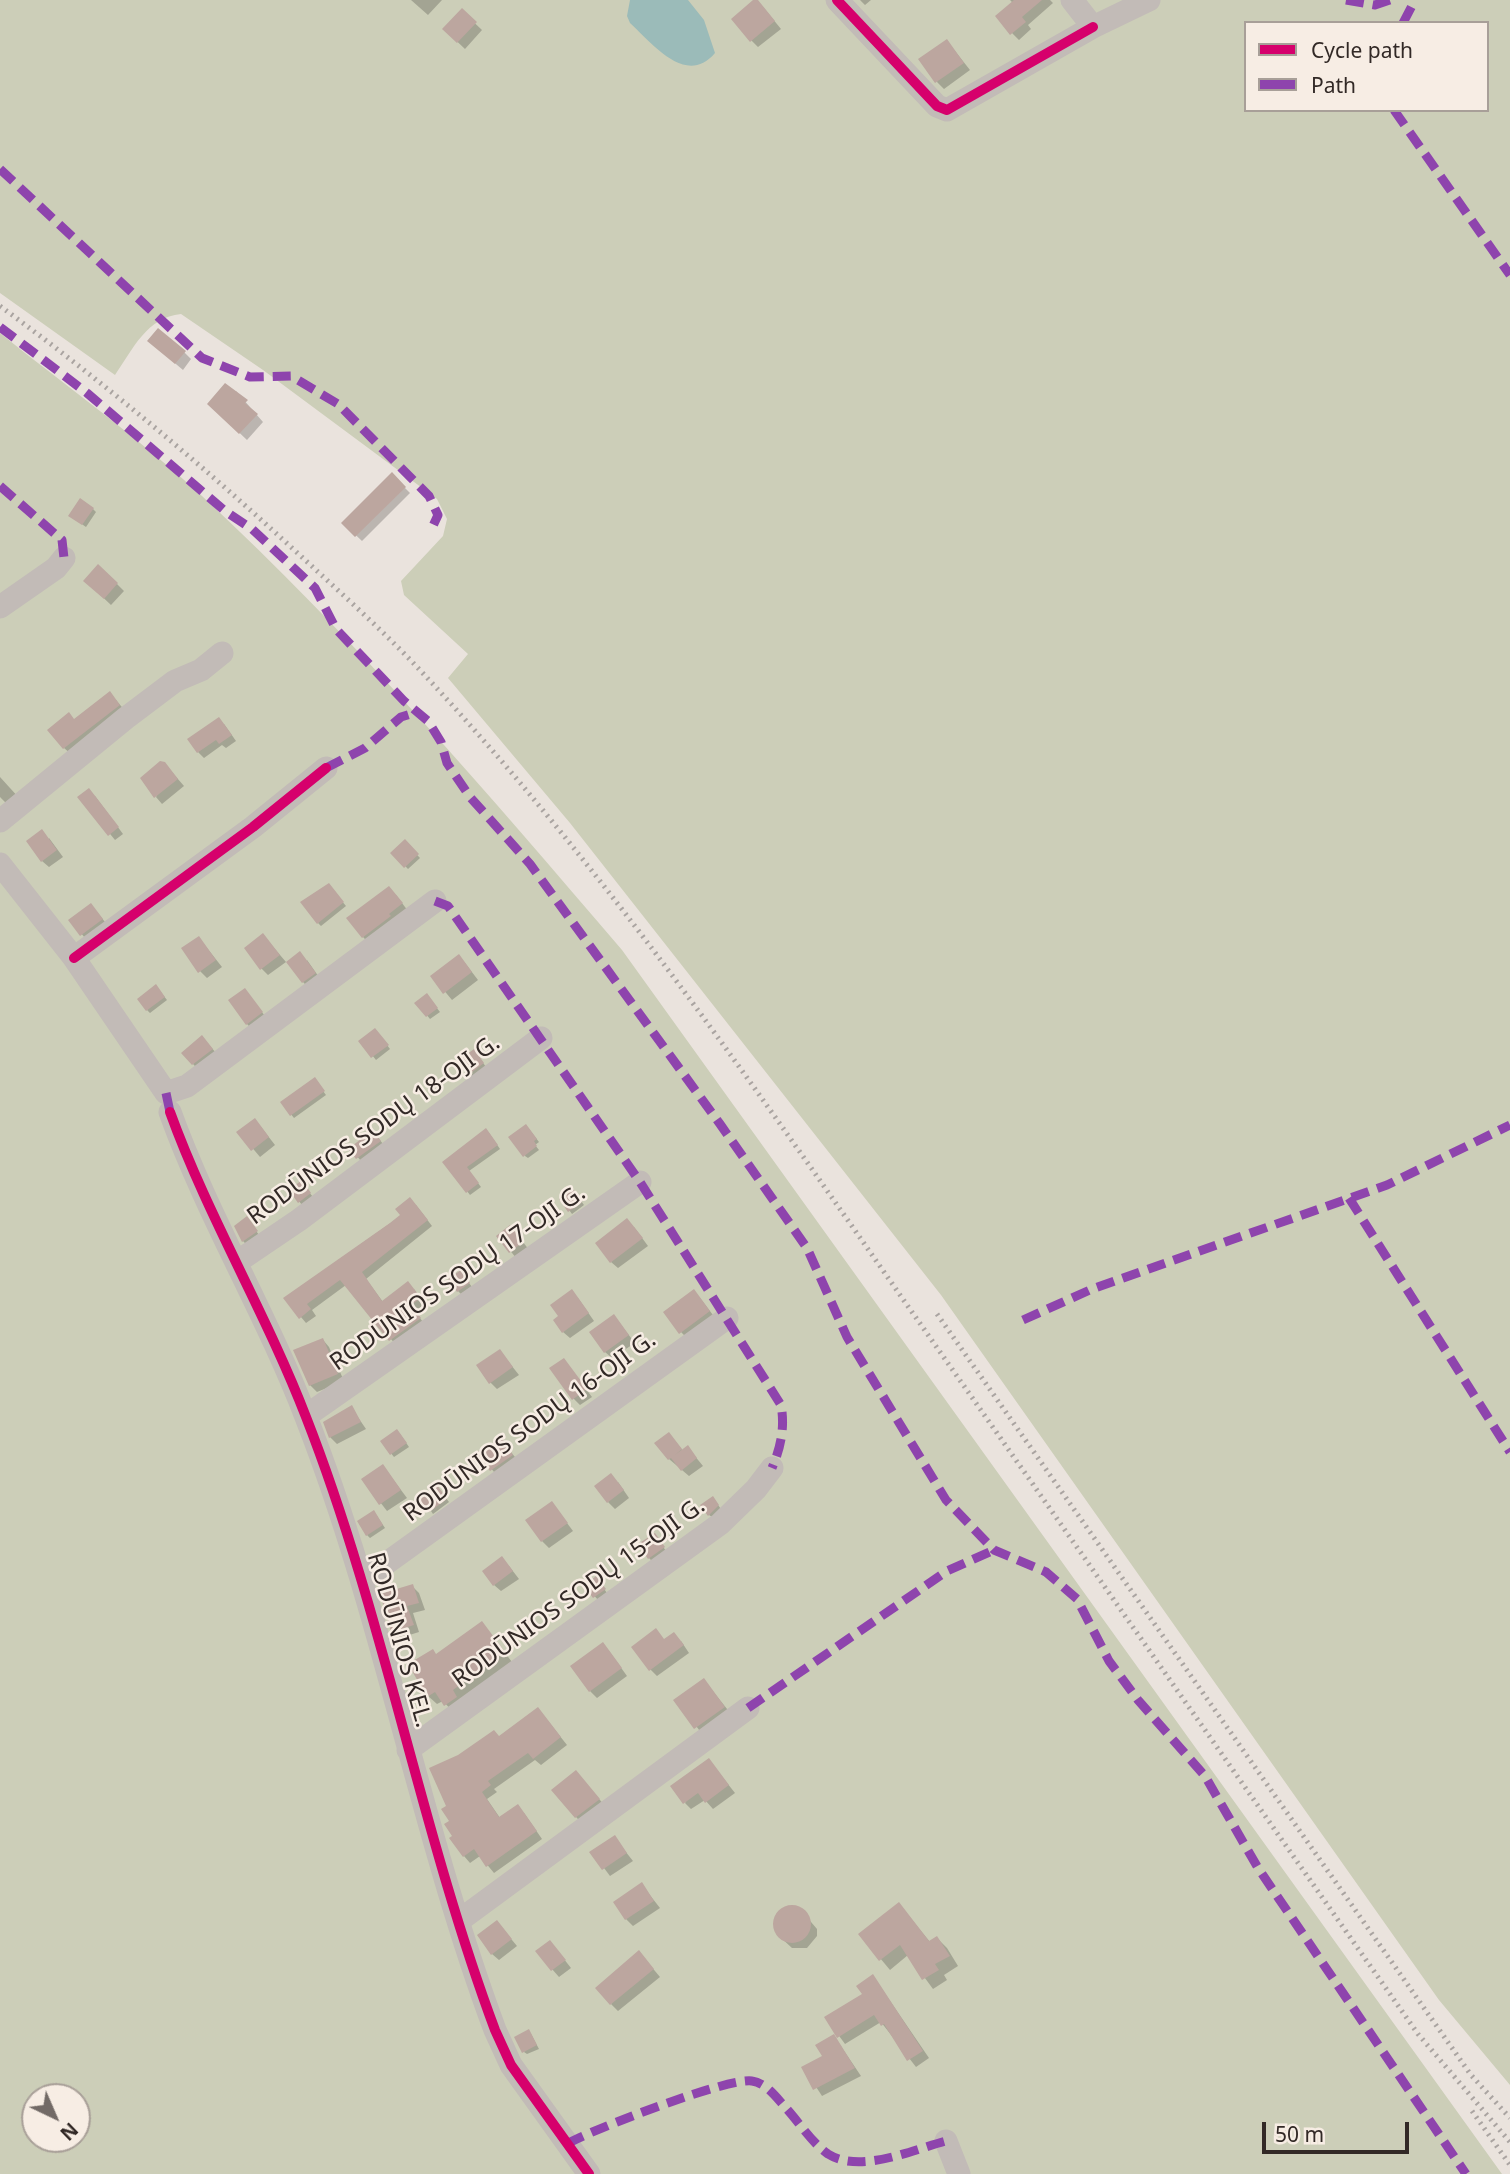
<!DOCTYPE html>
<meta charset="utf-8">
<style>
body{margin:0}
#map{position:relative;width:1510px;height:2174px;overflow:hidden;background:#eae3dd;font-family:"Noto Sans",sans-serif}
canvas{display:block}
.legend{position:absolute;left:1244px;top:21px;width:245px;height:91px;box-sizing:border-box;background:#f7ede4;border:2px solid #a89f98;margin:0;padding:9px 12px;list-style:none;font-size:21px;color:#322926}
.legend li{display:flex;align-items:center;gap:14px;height:35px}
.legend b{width:35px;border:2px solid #a89f98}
.north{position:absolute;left:21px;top:2083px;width:70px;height:70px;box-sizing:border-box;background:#f7ede4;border:2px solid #a89f98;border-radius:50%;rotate:136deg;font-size:19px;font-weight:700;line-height:28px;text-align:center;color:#322926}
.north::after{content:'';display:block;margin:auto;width:24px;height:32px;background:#726a66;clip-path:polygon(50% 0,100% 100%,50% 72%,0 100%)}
.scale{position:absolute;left:1262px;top:2122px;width:147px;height:32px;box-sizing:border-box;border:4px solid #322926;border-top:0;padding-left:9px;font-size:21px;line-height:24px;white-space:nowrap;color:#322926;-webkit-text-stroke:5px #f7ede4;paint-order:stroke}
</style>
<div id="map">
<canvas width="1510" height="2174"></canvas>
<ul class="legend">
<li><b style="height:9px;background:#d6006c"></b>Cycle path</li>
<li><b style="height:9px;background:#8e44ad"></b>Path</li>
</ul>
<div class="north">N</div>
<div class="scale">50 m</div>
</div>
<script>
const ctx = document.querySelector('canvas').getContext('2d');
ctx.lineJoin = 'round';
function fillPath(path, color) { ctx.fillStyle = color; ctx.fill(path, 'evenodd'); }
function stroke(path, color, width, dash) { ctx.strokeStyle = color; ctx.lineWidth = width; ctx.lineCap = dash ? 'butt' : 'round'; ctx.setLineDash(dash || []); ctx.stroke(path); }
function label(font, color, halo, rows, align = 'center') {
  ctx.font = font + ' "Noto Sans",sans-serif'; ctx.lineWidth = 5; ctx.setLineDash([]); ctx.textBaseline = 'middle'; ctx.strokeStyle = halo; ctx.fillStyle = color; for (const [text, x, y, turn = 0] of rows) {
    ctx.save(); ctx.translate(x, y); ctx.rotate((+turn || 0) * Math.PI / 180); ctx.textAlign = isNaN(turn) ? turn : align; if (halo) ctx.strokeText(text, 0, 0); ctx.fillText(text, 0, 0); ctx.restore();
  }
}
fillPath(new Path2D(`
 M0,0H1510V2085L1439,2000L941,1295L570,823L448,678L468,654L404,595L401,581L443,536L447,519L437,499L263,370L181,314C147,317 133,349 115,375L0,293ZM1246,23H1487V110H1246Z
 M0,333C67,387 139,438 202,496C353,636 488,793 622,950L1502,2174H0ZM35,2097H77V2139H35Z`), '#ccceb8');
fillPath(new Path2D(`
 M630,0H688L704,20L715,53C686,87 653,44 630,23L627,16Z`), '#9bbbb9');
fillPath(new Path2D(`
 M411,0H442L428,15Z
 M860,0H871L865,5Z
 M1010,0H1050L1053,3L1028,25L1031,29L1019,40L1012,33L1013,3Z
 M763,7L781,29L758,47L751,40Z
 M462,11L482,30L465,49L444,29Z
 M947,41L970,70L944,89L937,82Z
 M157,348L184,352L191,359L183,370Z
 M236,391L263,422L247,440L209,404Z
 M392,475L410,493L362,541L343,523Z
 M93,509L96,512L86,527L73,518Z
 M117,584L124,591L111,605L92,587Z
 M116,700L126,712L71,754L64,748L75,721Z
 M224,724L236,741L226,748L222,745L204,758L198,752Z
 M171,771L184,786L162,804L156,797Z
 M0,777L20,799L10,807L0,797Z
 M95,796L123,834L115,840L80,797Z
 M49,838L63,857L49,867L42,861Z
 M405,842L420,858L408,869L393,853Z
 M331,888L346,906L321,926L318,923Z
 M396,895L408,911L370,944L363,937Z
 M97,912L109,927L88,942L71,920Z
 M263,935L286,962L268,975L261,968Z
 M199,938L222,967L207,978L200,971Z
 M307,960L321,980L310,989L303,982Z
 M465,963L478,980L452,1000L432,976Z
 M159,990L167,1000L150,1013L147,1010Z
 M245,990L268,1020L254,1031L247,1024Z
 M429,998L440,1012L430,1019L417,1003Z
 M378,1033L390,1049L376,1060L361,1041Z
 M208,1044L219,1056L200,1071L193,1064Z
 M477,1054L486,1067L472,1077L460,1061Z
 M317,1083L326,1095L294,1118L282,1103Z
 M261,1127L275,1145L260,1157L239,1132Z
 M529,1129L539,1142L535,1145L539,1150L528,1158L525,1156Z
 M489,1133L500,1149L469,1171L481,1187L470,1195L445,1162Z
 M376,1135L383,1144L361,1161L351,1149Z
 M304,1186L313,1197L302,1205L291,1191Z
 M576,1194L584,1205L572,1214L561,1199Z
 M416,1205L432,1226L366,1279L383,1302L414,1289L425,1304L415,1311L425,1325L396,1345L346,1285L312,1310L316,1316L306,1323L285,1298Z
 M249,1221L259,1235L246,1244L243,1241Z
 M634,1227L648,1246L618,1268L611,1262Z
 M517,1234L529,1250L517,1259L498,1236Z
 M463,1275L472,1287L461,1294L458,1291Z
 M578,1298L594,1321L570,1338L563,1332Z
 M700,1298L716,1319L688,1339L681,1332Z
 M614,1316L635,1343L612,1358L605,1352Z
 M323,1340L329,1347L344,1381L317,1392L310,1385Z
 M500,1351L519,1375L497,1389L490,1382Z
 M564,1360L592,1397L580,1405L574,1399Z
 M351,1407L366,1429L337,1444L330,1437Z
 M400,1434L409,1447L394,1457L382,1442Z
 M502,1441L519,1462L498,1477L479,1453Z
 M675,1441L683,1451L694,1455L703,1466L689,1476L669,1459Z
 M383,1466L407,1498L387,1511L363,1480Z
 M618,1482L629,1498L615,1509L608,1502Z
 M440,1490L449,1502L433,1514L431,1511Z
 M715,1501L721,1509L712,1517L709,1515Z
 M552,1503L573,1531L549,1548L542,1541Z
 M377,1516L385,1528L370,1538L367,1535Z
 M657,1538L666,1551L652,1561L649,1558Z
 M509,1566L519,1579L501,1591L494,1585Z
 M599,1582L607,1593L598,1600L586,1586Z
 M412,1586L419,1593L425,1610L413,1613L419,1632L400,1638L393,1631Z
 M482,1623L512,1662L455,1714L443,1701L437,1704L428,1696L437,1656Z
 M665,1641H681L689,1653L657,1676L650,1669Z
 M609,1651L627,1676L597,1698L590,1691Z
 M704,1680L731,1714L703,1735L676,1700Z
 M544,1716L567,1745L541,1765L535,1760L494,1789L497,1792L487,1799L500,1818L524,1813L542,1839L494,1873L480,1856L470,1863L464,1856L452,1821L500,1738Z
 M709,1760L735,1793L713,1809L705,1800L691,1809L685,1803Z
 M582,1779L606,1807L583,1824L576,1817Z
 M614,1837L633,1861L610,1876L592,1852Z
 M642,1885L660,1908L633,1926L626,1919Z
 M899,1904L930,1942L937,1938L947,1948L958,1966L944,1975L947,1980L933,1989L908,1955L890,1970L860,1934Z
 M785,1909H800L817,1929V1936L807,1948H792L778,1935L775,1920Z
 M497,1922L517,1946L499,1960L492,1954Z
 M556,1949L571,1968L559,1977L537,1952Z
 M645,1959L660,1977L618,2011L611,2004Z
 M873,1976L929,2058L916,2067L881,2022L845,2044L826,2018L864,1995Z
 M531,2034L539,2049L527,2054L524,2052Z
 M834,2036L861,2076L822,2096L803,2067L824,2056Z`), '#0003');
fillPath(new Path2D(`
 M753,0H758L775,21L750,42L731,19Z
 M1014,0H1042L1022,17L1026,22L1010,35L995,16Z
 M462,8L477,22L457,43L442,29Z
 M947,39L964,63L935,83L918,59Z
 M158,328L186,351L175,364L147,341Z
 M225,383L248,400L245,403L258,414L239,434L207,404Z
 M392,472L406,487L355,537L341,523Z
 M80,498L94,508L82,525L68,516Z
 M98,564L118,583L104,599L83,581Z
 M110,691L120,705L63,749L47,730L69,712L74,719Z
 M219,717L232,735L219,744L216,740L197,753L187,739Z
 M160,761L165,762L178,779L154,798L140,778Z
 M89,788L119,827L108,836L77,797Z
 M42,829L57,850L41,862L26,841Z
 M405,839L419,854L404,868L390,853Z
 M329,883L344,902L317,924L300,902Z
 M389,886L403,903L389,914L391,916L362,938L346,918Z
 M91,903L103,919L80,936L68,920Z
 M263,933L280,955L260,970L244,948Z
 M199,936L216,960L198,973L181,948Z
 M300,951L316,973L302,983L286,962Z
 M459,954L472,972L443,994L430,976Z
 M156,984L165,997L146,1011L137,999Z
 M245,988L263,1012L246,1025L228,1000Z
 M427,993L438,1008L426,1017L414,1003Z
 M375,1028L389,1045L371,1058L358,1041Z
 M202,1035L213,1049L192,1065L181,1053Z
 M474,1049L484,1063L468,1075L458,1061Z
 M315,1077L325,1091L290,1116L280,1102Z
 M255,1118L269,1137L251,1151L236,1132Z
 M526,1124L537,1139L534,1141L537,1146L523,1157L508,1137Z
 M486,1128L498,1145L467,1167L479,1183L466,1193L442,1162Z
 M373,1130L381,1141L356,1159L348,1149Z
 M302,1180L311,1193L298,1203L289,1190Z
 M573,1189L582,1202L568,1212L559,1199Z
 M410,1197L428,1220L362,1272L382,1301L408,1281L421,1298L411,1305L421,1318L389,1341L340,1280L307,1304L311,1309L299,1319L283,1298L390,1223L400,1215L395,1209Z
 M247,1216L258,1231L242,1242L234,1226Z
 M627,1218L643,1238L610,1263L595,1243Z
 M510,1225L523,1242L509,1253L496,1236Z
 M461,1270L470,1283L457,1292L448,1279Z
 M572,1289L589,1313L562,1333L553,1320L558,1316L550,1305Z
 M694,1289L710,1311L679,1334L663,1312Z
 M614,1314L629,1335L604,1353L589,1332Z
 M323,1338L338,1374L309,1386L293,1350Z
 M500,1349L513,1367L489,1384L476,1365Z
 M564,1358L587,1389L572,1400L549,1368Z
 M352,1405L361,1422L329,1438L323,1422Z
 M397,1429L407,1443L390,1455L380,1441Z
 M669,1432L682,1449L675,1455L688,1445L697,1458L681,1471L671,1458L668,1460L654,1443Z
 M502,1438L513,1455L490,1471L477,1452Z
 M383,1464L401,1490L379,1505L361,1479Z
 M611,1473L624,1490L607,1503L594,1486Z
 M437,1485L447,1499L429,1512L419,1499Z
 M713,1496L719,1505L708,1516L700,1505Z
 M552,1501L568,1523L541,1542L525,1520Z
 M374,1510L383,1525L366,1536L357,1521Z
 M655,1533L665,1547L648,1559L638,1544Z
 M502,1556L513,1571L493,1586L482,1571Z
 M596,1576L606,1589L593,1598L584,1586Z
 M413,1584L419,1603L407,1606L414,1625L391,1632L380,1594Z
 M482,1621L505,1652L453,1690L457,1697L444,1706L435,1692L427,1697L408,1664L433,1649L436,1654Z
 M656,1628L664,1639L674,1632L684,1645L649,1671L631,1647Z
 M603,1642L622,1668L589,1692L570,1666Z
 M704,1678L725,1707L694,1729L673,1700Z
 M538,1707L561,1737L533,1759L528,1753L488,1781L491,1785L482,1792L499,1817L518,1804L537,1831L486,1867L474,1849L463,1857L449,1838L452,1836L444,1824L449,1821L441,1809L446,1806L429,1768L458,1755L494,1730L499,1736Z
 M709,1758L729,1785L705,1803L698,1793L683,1804L670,1786Z
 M576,1770L600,1799L575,1818L551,1790Z
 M615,1835L627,1853L602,1870L589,1852Z
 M642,1882L654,1901L625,1920L613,1902Z
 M899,1902L929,1941L937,1936L950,1956L935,1964L939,1970L922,1980L900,1945L879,1961L858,1934Z
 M773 1924a19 19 0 1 1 38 0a19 19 0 1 1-38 0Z
 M497,1920L512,1939L491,1955L477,1935Z
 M550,1940L566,1960L551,1971L535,1951Z
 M639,1950L654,1969L610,2005L595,1988Z
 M873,1974L923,2051L907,2061L884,2024L881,2026L874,2015L837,2038L824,2017L862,1994L856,1986Z
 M529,2029L537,2045L522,2053L514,2037Z
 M834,2034L855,2068L813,2090L801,2067L822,2056L815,2045Z`), '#bca69f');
stroke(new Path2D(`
 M837,0L937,106L947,110L1093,27
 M1072,0L1093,27L1149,0
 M0,607L56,568L64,558
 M0,821L126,718L175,681L201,670L222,653
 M0,864L74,958L166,1093L187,1086L435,901
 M74,958L253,827L326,768
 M170,1112C208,1217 266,1313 306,1417C384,1616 420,1829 495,2030L511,2065L589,2174
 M237,1262L299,1220L541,1038
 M306,1416L640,1182
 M363,1580L727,1318
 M408,1750L720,1524L756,1489L772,1468
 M460,1920L748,1708
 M946,2141L959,2174`), '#c2bbb7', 23);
stroke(new Path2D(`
 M0,306C106,384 207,469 304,559C342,594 382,630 418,668C617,880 778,1122 945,1359C1103,1584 1260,1809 1418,2034L1510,2142
 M937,1314L1471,2075L1510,2118
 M1472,2111L1510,2165`), '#aaa4a1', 5, [2, 5]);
stroke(new Path2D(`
 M1346,0L1375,5L1390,0
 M1403,23L1415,0
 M1394,110L1510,275
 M0,169L202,358L250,377L291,376L338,404L429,496L438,515L432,528
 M0,327L87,393L225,511L252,529L315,588L336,629L404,701L428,721L441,742L447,763L470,797L530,864L720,1124L807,1248L847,1337L946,1500L994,1550L1046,1572L1077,1599L1109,1661L1138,1700L1205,1776L1258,1868L1466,2174
 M0,486L62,540L64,558
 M326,768L365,748L401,717L417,712
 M435,901L448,906L640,1182L781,1405C785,1427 781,1447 772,1468
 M166,1093L170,1112
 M1349,1198L1510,1452
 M1023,1320L1092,1289L1387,1185L1510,1125
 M748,1708L947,1571L994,1550
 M567,2144C591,2130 729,2077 752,2081C766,2083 776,2097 785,2107C799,2122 811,2142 828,2154C860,2174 912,2150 946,2141`), '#8e44ad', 9, [18, 9]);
stroke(new Path2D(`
 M837,0L937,106L947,110L1093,27
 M74,958L253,827L326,768
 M170,1112C208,1217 266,1313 306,1417C384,1616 420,1829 495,2030L511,2065L589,2174`), '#d6006c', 10);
label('24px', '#322926', '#f7ede4', [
 ["RODŪNIOS SODŲ 18-OJI G.",374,1130,-36],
 ["RODŪNIOS SODŲ 17-OJI G.",458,1278,-35],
 ["RODŪNIOS SODŲ 16-OJI G.",530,1427,-36],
 ["RODŪNIOS SODŲ 15-OJI G.",579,1593,-36],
 ["RODŪNIOS KEL.",399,1640,74]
]);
</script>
